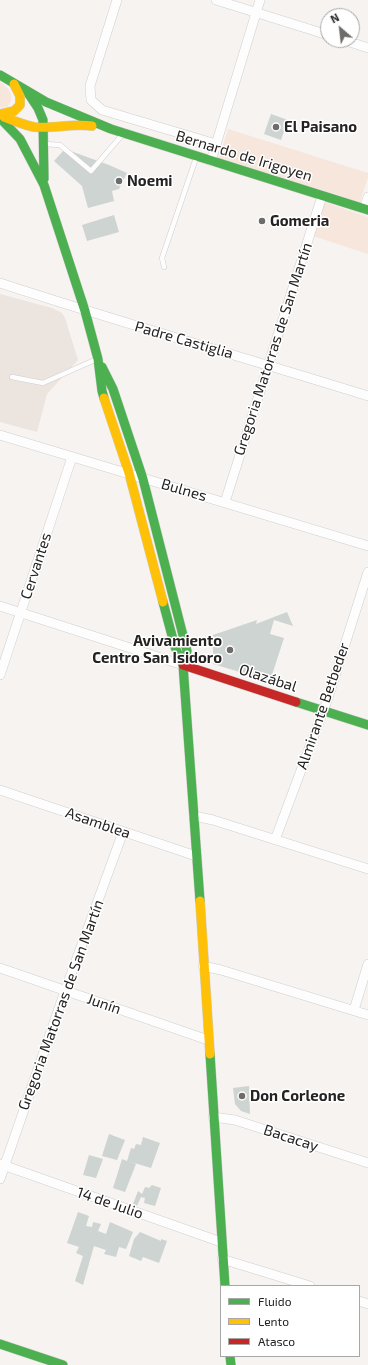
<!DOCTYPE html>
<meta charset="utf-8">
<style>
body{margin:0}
#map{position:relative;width:368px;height:1365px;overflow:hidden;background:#f6f3f1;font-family:"Exo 2",sans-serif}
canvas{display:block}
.legend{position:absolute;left:220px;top:1285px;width:140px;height:72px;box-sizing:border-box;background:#fff;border:1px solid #a8a7a7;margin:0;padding:5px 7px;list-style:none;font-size:12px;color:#252322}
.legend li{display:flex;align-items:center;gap:8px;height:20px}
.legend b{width:20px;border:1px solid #a8a7a7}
.north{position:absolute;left:320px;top:8px;width:40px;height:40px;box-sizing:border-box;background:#fff;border:1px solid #a8a7a7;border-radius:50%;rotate:332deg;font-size:11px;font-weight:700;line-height:16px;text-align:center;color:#252322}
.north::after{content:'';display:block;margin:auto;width:14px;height:18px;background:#6e6c6a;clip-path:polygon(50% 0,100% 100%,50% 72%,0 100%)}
</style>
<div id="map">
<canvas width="368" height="1365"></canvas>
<ul class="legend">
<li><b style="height:5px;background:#4caf50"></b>Fluido</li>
<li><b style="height:5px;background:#ffc107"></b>Lento</li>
<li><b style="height:5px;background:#c62828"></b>Atasco</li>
</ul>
<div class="north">N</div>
</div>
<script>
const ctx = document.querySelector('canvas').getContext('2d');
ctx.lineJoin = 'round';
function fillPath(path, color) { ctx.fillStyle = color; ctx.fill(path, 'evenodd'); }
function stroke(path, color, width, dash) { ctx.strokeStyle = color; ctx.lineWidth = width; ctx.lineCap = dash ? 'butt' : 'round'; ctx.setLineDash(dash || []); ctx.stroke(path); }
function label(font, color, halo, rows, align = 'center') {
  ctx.font = font + ' "Exo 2",sans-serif'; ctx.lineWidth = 3; ctx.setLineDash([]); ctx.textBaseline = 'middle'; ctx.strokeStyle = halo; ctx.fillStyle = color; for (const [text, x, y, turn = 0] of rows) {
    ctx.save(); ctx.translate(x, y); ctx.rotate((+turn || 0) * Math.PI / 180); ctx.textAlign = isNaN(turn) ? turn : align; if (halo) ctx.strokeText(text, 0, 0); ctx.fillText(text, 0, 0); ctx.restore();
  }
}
fillPath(new Path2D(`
 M0,294L52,308L62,313L65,318L78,360L47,394L37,432L0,422Z`), '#ece4df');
fillPath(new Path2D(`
 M0,82C10,89 16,98 7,107L0,108Z
 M228,129L368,173V177L360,202L219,158Z
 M324,202L368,217V254L313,236Z`), '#f7e6db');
fillPath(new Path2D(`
 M271,114L288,120L281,140L264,134Z
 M65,149L109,165L127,173L119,189L112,191L114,201L88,208L82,186L54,161Z
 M114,215L119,232L87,241L82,225Z
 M287,612L293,626L274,620L270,634L284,638L270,681L213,664V635L257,620L256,624Z
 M249,1086L250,1114L241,1111L235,1104L233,1088Z
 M109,1134L125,1140L117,1160L102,1156Z
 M143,1137L160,1143L151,1168L131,1162L136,1164L125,1192L113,1188L122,1159L127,1161L131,1148L134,1149L136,1144L141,1145Z
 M89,1155L103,1159L96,1178L83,1175Z
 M152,1185L161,1188L155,1206L144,1203L145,1198L141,1197L137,1206L133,1204L138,1191L142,1194L145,1187L149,1188Z
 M78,1212L89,1216L86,1226L92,1227L93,1222L101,1224L98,1231L106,1234L110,1222L133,1232L126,1249L119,1247L116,1257L104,1254L106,1250L94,1246L83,1285L75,1281L83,1256L76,1253L79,1247L67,1243Z
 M140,1232L161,1241V1239L167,1241L159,1263L143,1257L141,1261L129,1256L134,1239Z`), '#cdd4d2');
const lane = new Path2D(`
 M45,144L60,145L91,171L123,134
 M164,267L162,258L196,158
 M12,377L43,383L97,359`);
const street = new Path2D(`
 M117,0L90,86L91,100L102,110L216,144
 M216,0L328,35
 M344,40L368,48
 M211,161L260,0
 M364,209L368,197
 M0,283C122,323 246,358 368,396
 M0,435L368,546
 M225,502L322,196
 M0,606L183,665
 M0,675L72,457
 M0,790L196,856
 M194,816L213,820L368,869
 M275,840L328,698L368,572
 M203,966L221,970L368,1015
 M0,968L208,1040
 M354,1010L368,964
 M213,1117L235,1120L368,1163
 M0,1164L221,1242
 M0,1179L65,991L123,832
 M222,1259L310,1286
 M359,1301L368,1304`);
const fast = new Path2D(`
 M0,75L46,102L111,129L368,210
 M28,93L38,108L43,120L44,179
 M0,118L20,139L44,185L85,311L98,359L102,391L104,398
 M102,367L113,389L143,479L187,651L183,665
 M163,602L175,647L183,665L200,901
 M296,702L368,725
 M210,1054L225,1286
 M0,1344L63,1365
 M230,1356L231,1365`);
const slow = new Path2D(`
 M0,114L14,111L20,105V96L14,84
 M4,117C14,121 24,125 34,127C54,129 73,123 92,126
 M104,398L129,473L163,602
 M200,901L210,1054`);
const jam = new Path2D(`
 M183,665L296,702`);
stroke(lane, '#d1cecd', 5.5);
stroke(street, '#d1cecd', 10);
stroke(fast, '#d1cecd', 10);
stroke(slow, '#d1cecd', 10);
stroke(jam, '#d1cecd', 10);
stroke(lane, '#fefdfd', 4.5);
stroke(street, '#fefdfd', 9);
stroke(fast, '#4caf50', 9);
stroke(slow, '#ffc107', 9);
stroke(jam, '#c62828', 9);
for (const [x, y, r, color] of [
 [276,127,4,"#6e6c6a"],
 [119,181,4,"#6e6c6a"],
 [262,221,4,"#6e6c6a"],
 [230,650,4,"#6e6c6a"],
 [242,1096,4,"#6e6c6a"]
]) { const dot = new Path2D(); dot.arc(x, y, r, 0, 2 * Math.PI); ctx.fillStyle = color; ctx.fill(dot); stroke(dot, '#fff', 1.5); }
label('bold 15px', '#252322', '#fff', [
 ["El Paisano",284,127],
 ["Noemi",127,181],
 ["Gomeria",270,221],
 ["Avivamiento",222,641,"right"],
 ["Centro San Isidoro",222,658,"right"],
 ["Don Corleone",250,1096]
], 'left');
label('15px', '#252322', '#fff', [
 ["Bernardo de Irigoyen",244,156,17],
 ["Padre Castiglia",184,340,16],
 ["Gregoria Matorras de San Martín",273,349,-72],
 ["Bulnes",184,490,16],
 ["Cervantes",36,566,-72],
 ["Olazábal",268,678,18],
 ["Almirante Betbeder",323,706,-71],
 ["Asamblea",98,823,19],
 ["Junín",104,1004,19],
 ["Gregoria Matorras de San Martín",61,1005,-70],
 ["Bacacay",291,1138,18],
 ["14 de Julio",110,1203,19]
]);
</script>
